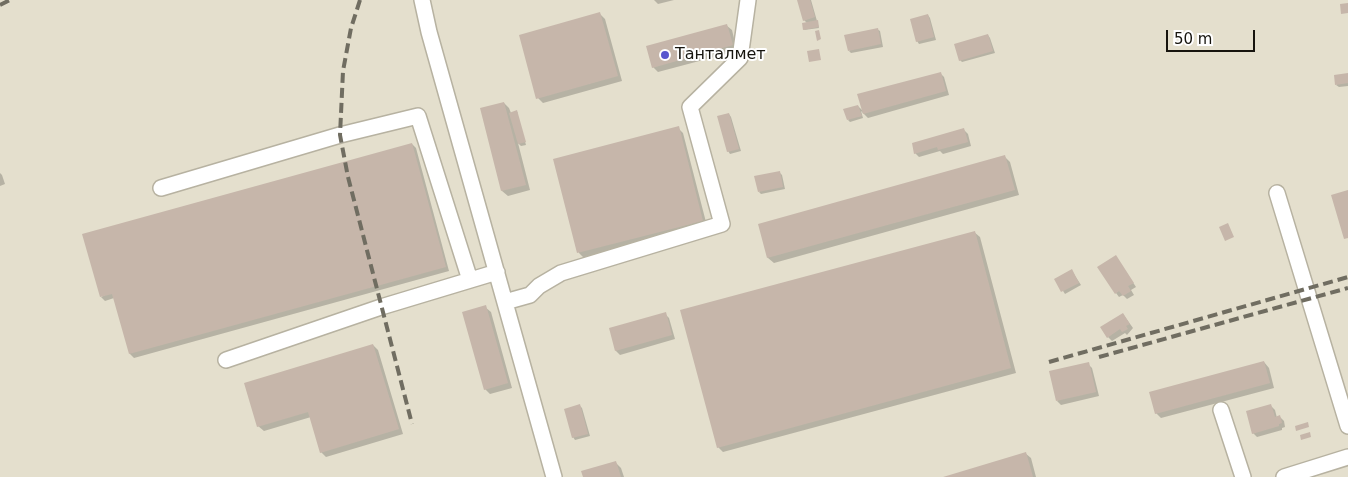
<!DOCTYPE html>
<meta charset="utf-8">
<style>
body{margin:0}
#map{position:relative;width:1348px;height:477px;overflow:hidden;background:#e4dfcd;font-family:"DejaVu Sans",sans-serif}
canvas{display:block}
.scale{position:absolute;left:1166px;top:30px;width:89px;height:22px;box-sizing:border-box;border:2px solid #16140e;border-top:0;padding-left:6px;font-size:15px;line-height:18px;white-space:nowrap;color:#16140e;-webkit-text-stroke:4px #fff;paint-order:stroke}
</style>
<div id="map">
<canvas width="1348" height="477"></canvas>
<div class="scale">50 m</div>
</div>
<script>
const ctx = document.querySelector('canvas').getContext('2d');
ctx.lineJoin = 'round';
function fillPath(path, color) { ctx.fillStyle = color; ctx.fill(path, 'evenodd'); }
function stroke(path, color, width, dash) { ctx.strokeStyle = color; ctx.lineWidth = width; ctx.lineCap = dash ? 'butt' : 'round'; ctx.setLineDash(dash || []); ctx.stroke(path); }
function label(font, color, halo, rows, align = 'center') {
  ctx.font = font + ' "DejaVu Sans",sans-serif'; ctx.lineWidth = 4; ctx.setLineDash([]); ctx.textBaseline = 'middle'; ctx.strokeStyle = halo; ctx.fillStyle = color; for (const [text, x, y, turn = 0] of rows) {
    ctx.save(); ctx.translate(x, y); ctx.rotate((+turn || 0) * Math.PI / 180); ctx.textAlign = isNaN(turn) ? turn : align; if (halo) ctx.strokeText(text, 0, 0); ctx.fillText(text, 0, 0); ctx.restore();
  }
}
fillPath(new Path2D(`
 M654,0H674L658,4Z
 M799,0H811L819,28L804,30L807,23L804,20Z
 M600,14L605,19L622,81L543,103L538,98Z
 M928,15L930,18L936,40L919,44L917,41Z
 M726,25L732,30L737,51L658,72L653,67Z
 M877,29L880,31L883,47L851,53L849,51Z
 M988,35L990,38L995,53L962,62L960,60Z
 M940,73L944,77L949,95L868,118L861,111L863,118L850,122L848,120L858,106L863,111Z
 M1348,75V86L1339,87L1336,85Z
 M504,103L509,108L511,113L517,112L518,113H517L526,145L521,146L518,143L530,190L508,196L502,191Z
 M729,114L731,117L741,151L730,154L728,151Z
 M678,128L683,133L707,226L584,258L579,253L555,160Z
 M964,130L968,134L971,146L943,154L940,151L919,157L915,153Z
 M412,144L416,148L449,271L134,358L130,354L114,298L105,301L101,297Z
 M1005,157L1010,162L1019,195L774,263L768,258L759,225Z
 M0,173L2,175L5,184L0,186Z
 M780,173L782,175L785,189L761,194L759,192Z
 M974,232L980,237L1016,373L723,452L718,447Z
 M1119,261L1136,287L1131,290L1134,295L1127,299L1123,295L1119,297L1116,293Z
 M1072,271L1081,285L1065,294L1056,280Z
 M485,307L491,312L512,388L490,394L485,389Z
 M665,314L669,318L675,339L620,355L616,351L610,329Z
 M1123,314L1133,328L1127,335L1125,333L1112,341L1108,337Z
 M373,345L378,350L403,434L326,457L321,452L311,417L264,431L258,426Z
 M1264,362L1269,368L1274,388L1161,418L1156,413Z
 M1088,364L1092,368L1099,396L1061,405L1057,401Z
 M580,406L582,408L590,436L575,440L573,437Z
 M1271,406L1275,410L1277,418L1280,417L1284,421L1285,427L1282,428V430L1257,437L1253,433Z
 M1025,453L1031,458L1036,477H946Z
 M616,463L621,468L624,477H584Z`), '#0003');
fillPath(new Path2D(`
 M797,0H810L815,17L803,21Z
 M1348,3V13L1341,14L1340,4Z
 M600,12L618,76L536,99L519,35Z
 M928,14L934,37L916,42L910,19Z
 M818,20L819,27L803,30L802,23Z
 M727,24L733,45L652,68L646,46Z
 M878,28L881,44L848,51L844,35Z
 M819,30L821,39L817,41L815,31Z
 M988,34L993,51L959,61L954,44Z
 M819,49L821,60L809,62L807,51Z
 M941,72L946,91L863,114L857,94Z
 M1348,73V83L1335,85L1334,75Z
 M504,102L526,185L501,191L480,108Z
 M858,105L862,116L847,120L843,109Z
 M517,110L526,142L518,144L509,113Z
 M729,113L739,149L727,152L717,116Z
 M679,126L703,221L577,253L553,159Z
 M964,128L968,142L938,150L937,147L914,154L912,143Z
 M412,143L446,267L129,354L112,294L100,297L82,234Z
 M1005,155L1015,190L767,258L758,224Z
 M780,171L783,187L758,192L754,176Z
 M1348,190V238L1344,239L1331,195Z
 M1228,223L1234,237L1225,241L1219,227Z
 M975,231L1011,368L717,448L680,310Z
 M1116,255L1134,283L1128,286L1131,291L1123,296L1119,291L1115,294L1097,267Z
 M1072,269L1079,283L1061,292L1054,279Z
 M486,305L508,383L484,390L462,312Z
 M666,312L672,335L615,351L609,328Z
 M1123,313L1130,324L1126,326L1128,329L1122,332L1120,329L1107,338L1100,327Z
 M373,344L399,429L320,453L308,412L257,427L244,383Z
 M1264,361L1270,383L1155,414L1149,392Z
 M1089,362L1096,392L1056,401L1049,371Z
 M580,404L588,434L572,438L564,409Z
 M1271,404L1275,417L1280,415L1282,423L1279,424V426L1252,434L1246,411Z
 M1308,422L1309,427L1296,431L1295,426Z
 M1310,432L1311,437L1301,440L1300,435Z
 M1026,452L1033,477H943Z
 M616,461L621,477H583L581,471Z`), '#c6b6aa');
const minor = new Path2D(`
 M422,0L429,32L554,477
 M161,188L340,135L418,116L470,280
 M1277,193L1348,426
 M505,302L530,295L539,286L561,273L722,224L690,107L740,58L748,0
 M226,360L381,307L497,272
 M1221,410L1243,477
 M1284,477L1348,457`);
stroke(minor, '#b7b2a1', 18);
stroke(minor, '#fff', 15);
stroke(new Path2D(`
 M360,0L351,28L343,71L340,135L348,177L412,424
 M0,5L10,0
 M1099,357L1348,288
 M1049,362L1348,277`), '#706d61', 4, [10, 5]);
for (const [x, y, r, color] of [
 [665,55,5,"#5956ce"]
]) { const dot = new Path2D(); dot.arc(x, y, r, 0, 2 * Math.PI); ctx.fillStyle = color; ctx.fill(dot); stroke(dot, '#fff', 2); }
label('16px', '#16140e', '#fff', [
 ["Танталмет",675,55]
], 'left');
</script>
